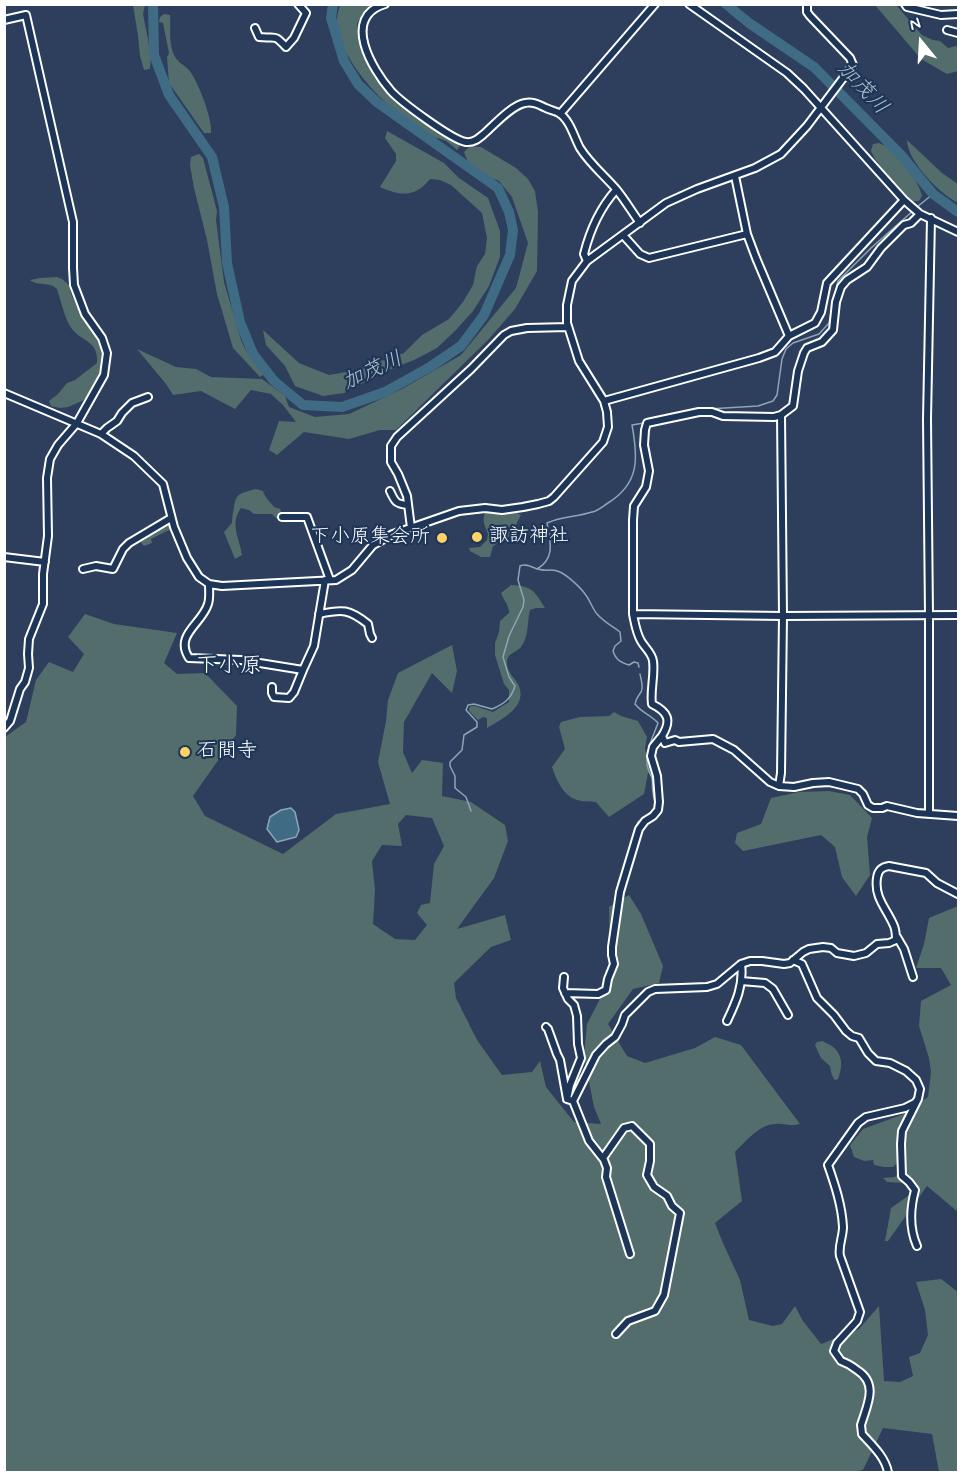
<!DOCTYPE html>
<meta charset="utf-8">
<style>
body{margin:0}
#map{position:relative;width:963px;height:1477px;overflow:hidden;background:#2d3f5d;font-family:Mynerve,sans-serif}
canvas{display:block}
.frame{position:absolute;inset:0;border:6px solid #fff;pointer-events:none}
.north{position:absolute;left:891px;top:12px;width:60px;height:60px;-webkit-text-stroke:4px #1d3557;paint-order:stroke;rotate:342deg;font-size:16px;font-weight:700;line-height:24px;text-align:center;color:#fff}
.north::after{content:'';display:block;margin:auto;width:21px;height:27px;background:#fff;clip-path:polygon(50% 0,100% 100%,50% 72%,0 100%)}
</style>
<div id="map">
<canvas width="963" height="1477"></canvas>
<div class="frame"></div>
<div class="north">N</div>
</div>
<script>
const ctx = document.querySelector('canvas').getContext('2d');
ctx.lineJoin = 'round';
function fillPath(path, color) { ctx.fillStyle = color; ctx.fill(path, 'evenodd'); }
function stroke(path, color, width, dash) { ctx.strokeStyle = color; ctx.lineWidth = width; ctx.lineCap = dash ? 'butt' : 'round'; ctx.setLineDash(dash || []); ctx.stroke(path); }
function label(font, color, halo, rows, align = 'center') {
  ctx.font = font + ' Mynerve,"Klee One",sans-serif'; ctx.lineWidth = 4.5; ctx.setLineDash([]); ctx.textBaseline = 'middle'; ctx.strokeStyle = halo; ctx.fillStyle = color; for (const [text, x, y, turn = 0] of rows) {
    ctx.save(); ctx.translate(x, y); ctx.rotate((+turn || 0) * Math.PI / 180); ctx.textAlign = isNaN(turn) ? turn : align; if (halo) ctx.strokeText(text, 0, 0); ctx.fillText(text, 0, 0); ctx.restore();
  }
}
fillPath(new Path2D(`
 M133,5H145L143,14L151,55L150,69L144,70L140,56L138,36Z
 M340,5H372L363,13L357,24L361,46L369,63L391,94L430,126L460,146L457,150C454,147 450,144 446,141C439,138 431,137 424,133C390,111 341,65 337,23C336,17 339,10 340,5Z
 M875,5H896L922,35L933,40L940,41L948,48L956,46L958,47V71L947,74L921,59Z
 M164,14L170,15C171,28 168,44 175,57C179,63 184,65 189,70C198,81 213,120 211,133H204L169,83L167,57L169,53L163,23L159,22L160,17Z
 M387,131L444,163L459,178L488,198L500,231V257L489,286L473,311L455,331L437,348L414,360L386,371L344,393L323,396L295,386L285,366L266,345L263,330L299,363L329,375L352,371L404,353L422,335L449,319L463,302L473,285L477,266L485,254L487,238L482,213L451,185L440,180L430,179C415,198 400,196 380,187L396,161V154L385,138Z
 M907,140L942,173L958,184V203C940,194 907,161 907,140Z
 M879,143C879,143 888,147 888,147C899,155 920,183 922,196L919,201H913L897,189L875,159L871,151L873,144Z
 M470,146L481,147L516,168L528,179L535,191L538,212L537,271L515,309L488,340L396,430H380L349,439L304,432L277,455L269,450L279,421L296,422L283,405L271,394L251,390L235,409L201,391L173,395L166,384L137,349L176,367L196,369L211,377L262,379L285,396L289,407L315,417L349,414L402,389L461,355L516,288L528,243L512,197L499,181L480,173L468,162L464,152Z
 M199,154L203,158L217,211L216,220L224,282L241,340L245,349L264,374L260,377L233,348L217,294L207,240L194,188L190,165L191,157Z
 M57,277L62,279L69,285L71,294L84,321L97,336L104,350L105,358L102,363L101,374L91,388L88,396L82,401L68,407L60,408L51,406L49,401L58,394L67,383L75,380L97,363C99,339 79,342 70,326C64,316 61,301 57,289C49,281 39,287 30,280L40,278Z
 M256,489L263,491C265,498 270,501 274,507L280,509L281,512L277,519L272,514H254L249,510L241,508C229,524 240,539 242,555L235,559L224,532L232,523C232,517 233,513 234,507C236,492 242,493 256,489Z
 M486,511L517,513L521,515L510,536L493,546L490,557H481L470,551L469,548L480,547L487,540L488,534C485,526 481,520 486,511Z
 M168,521L171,529L151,539L152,543L144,546L139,540Z
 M511,585C532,586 534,590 545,608H536L530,610C527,621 529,637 521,647C517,652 506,654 507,663C507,672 514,677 518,684C529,706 502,719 487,728V718L483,717L478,720L469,711V708L471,706H475L493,712L509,702V690L504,684L495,655V643L499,632L500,621L509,613C509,605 504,601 501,593Z
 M85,614L114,624L177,633L164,663L177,674L205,673L237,706L236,735L193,796L205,816L283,854L336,814L390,804L378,762L386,721L388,700L398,673L452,645L457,671L452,693L432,673L404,722L403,752L412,773L422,760L443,763L442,796L471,802L505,825L508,841L494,878L457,929L505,915L511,940L491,947L454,983L456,998L477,1040L502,1075L532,1072L540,1061L546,1087L574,1122L601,1124L594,1107L584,1056L587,1024L603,993L610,955L609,907L629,895L641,914L663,966L659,983L633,989L608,1024L627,1056L645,1063L695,1048L715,1037L741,1045L800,1124C787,1127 786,1123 775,1124C760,1124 745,1142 735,1152L742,1201L715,1223L723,1243L740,1280L749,1320L773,1326L782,1324L795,1306L803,1321L821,1344L859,1329L879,1306L884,1381L900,1382L913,1376L909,1357L920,1353L928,1335L925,1310L916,1282L941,1279L958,1292V1472H939L932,1434L883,1428L863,1470L852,1472H5V737L26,722L36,680L49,662L73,672L84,654L68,637ZM406,815L432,818L444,846L434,864L430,903L421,905L417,913L427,925L415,940L395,939L373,924L375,890L372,861L382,845L402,846L398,824Z
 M614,712L621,716L638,721L647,737L645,748L649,768L644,794L609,817L596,802C590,801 583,802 577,800C563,796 556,779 552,767L565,749L559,727L561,722L580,717L609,716Z
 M829,791L850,795L872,818L867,837L870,875L856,896L842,877L835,847L821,835L743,851L735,843L737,833L761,824L771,798L799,792Z
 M958,906V1212L927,1186L888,1241H885L891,1208L912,1193L905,1183L887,1182L883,1178L895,1177L903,1167L902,1158L893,1167H884L874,1165L873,1160L864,1161L854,1157L850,1145L863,1129L904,1114L928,1097L931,1072L929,1058L919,1026L921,1001L951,985L941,968H916L924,944L929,918Z
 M822,1041C841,1048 845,1061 838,1079L835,1080C831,1075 831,1071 830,1066L821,1058L815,1045L817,1042Z`), '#526d6b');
const water = new Path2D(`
 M291,808L295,812L299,830L296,837L277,842L267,829L270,817L281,810Z`);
fillPath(water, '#3f6b85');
stroke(water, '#8ca6b6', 1.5);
stroke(new Path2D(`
 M917,207L933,194
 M708,409L758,406L773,401L777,395L782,359L786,349L793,343L819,334L829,323L838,281L871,248L914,210
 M538,569C546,572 552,568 560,572C567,575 581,588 585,594C590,600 592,608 597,614C604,622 612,626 620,632L621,641L615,646L613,651C616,660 620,662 629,665L634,662L638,663L639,667
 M640,674C641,680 644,687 641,692C638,697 636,698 635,704C642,713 651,715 658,723C653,737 646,749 647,765C648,769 650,774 652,778C653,783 652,788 653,792C654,803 659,804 650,814
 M471,811L466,797L455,788V776L450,766V762L462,750L464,735L477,727V722L466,710L468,705L474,704L492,709C504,704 511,699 515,686L509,677L503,657L509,636L523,607L524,600L518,580L520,566C526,563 532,567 537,569C556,558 550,541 547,523C562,516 577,517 592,512C598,511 603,506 608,503C640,483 638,458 632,425L644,423
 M636,828L638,822L642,820
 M616,898L618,884L629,853`), '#8ca6b6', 1.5);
stroke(new Path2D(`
 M153,4L154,55L169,95L212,157L224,207L227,263L240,322L253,354L274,381L303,405L342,407L385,392L430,367L461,346L484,315L510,255L513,230L509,212L498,188L378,103L358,84L344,61L331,18L333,4
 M726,4L749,23L814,67L901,155L933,194L958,212`), '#3f6b85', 10);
const minor = new Path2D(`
 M385,4C341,17 372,69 391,91C401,102 452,140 466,142C474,143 479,138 485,133C495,124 512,105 525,103C533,101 539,105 546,108C550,110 555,111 559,113C570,120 574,137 580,148C590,164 604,175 616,189C625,200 632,212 640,223
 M689,4L787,73L804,89L904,200L920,214L958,232
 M905,4L907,7L941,15L958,14
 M4,20L26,15L73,222V268L74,285L85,314L102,338L107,353L104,375L77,423L58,445L50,459L47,478L48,536L43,574V604L29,639L28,654L29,668L25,682L20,689L10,721L4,728
 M255,28L259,37C276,39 273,33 286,47L294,38L306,13L298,4
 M947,30L958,33
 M560,114L655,4
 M735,176L747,234L756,258L789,336
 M920,214L911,223L904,225L881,248L867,267L847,280L841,287L836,302L833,330L822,342L807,348L804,353L798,371L793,406L781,415L774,417L723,416L712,412H699L647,423L645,430L644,445L649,471L646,487L634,506L633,520V614C635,624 636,632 641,641C645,648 652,653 653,661C655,675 650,691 652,704C668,712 672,720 662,736L665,743L675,740L679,742L713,739L734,750L770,782L779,786L794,787L813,783L829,782L858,789L863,794L868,805L873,808H882L887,806L917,813L958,816
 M623,235L640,254L649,258L747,234
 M587,261L584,254C590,230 600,208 616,190
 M4,393L101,434L134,456L163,484L174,527L187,558L199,577L209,584L222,586L336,580L352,570L373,545L393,534L459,511L485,508L502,510L523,507L538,504L549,501L554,497L603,442L608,427L607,412L604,401L579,361L567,323V305L572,281L587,261L666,203L697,189L755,168L781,154L807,126L853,65L850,58L810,16L807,12V4
 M604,401L759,358L775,352L789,336L815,323L821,312L827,283L904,200
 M101,434L107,428L117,421L122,413L132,403L148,397
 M390,491C395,502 396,504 408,505
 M282,517H307L330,580
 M411,528L407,496L398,474L391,462V446L397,437L471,369L504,335L511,331L527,328L568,327
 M4,557L45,562
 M83,569L96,566L113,569L123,549L129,543L171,518
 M209,584C209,590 210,598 208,604C202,624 174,635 189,658L241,660L303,670L314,646L325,580
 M319,614C343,609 349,609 368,624L370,634L372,638
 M633,614L783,616L958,615
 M272,687V693L274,697L289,698L294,692L303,670
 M779,786L781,773L783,616L781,415
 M929,813V615L927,419L931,218
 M897,937L904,949L913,977
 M793,960L802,964L817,998L834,1015L846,1031L852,1036L859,1038L868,1053L876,1061L890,1063L906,1071L916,1080L920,1089L918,1099L915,1103L905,1108L866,1117L858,1123L828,1165C835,1185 842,1206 843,1227C843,1237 838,1246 840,1256L860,1312L857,1321L837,1343L834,1351L841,1361C847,1363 852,1366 857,1370C879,1384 867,1405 861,1425L862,1434C873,1446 885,1457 888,1472
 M564,977L563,988L568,999L574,1005L577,1016L578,1044L581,1058L570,1085L567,1099L573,1101L589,1141L604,1160L607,1168L606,1177L630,1254
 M741,981L765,983L773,989L788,1015
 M565,993L598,994L606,990L608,979L614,964L612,955V947L620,892L639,829L645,821L653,816L658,810L659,802L657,776L651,756L653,747L662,736
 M727,1021C736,1002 744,985 741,964L750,961H762L784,964L790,963L803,952L809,949L823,947L831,948L837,953L854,956L866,953L877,944L889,943L896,940C896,935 896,931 894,926C887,909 874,898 877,878C878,870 882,867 889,866L926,873L937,883L958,894
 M546,1027L548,1029L557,1054L560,1060L567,1099
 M573,1101L596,1055L606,1044L615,1037L622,1024L625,1015L648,992L655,989L707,987L717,984L741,964
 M917,1101L902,1131L901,1144L902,1176L909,1182L915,1190C910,1209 909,1228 917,1246
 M603,1158L624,1128L632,1126L650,1144V1161L647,1175L654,1187L667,1196L672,1206L680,1213L664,1295L655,1311L628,1321L616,1334`);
stroke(minor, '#fff', 10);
stroke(minor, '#1d3557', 6);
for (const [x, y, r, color] of [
 [477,537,6,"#ffd166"],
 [442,538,6,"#ffd166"],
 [185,752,6,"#ffd166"]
]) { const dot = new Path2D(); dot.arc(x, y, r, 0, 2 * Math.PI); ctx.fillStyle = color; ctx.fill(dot); stroke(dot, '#1d3557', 2); }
label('20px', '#fff', '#1d3557', [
 ["諏訪神社",489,537],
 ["下小原集会所",430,538,"right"],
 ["石間寺",197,752]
], 'left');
label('italic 21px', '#b2c4ce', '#1d3557', [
 ["加茂川",862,89,47],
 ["加茂川",373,372,-25]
]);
label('22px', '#fff', '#1d3557', [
 ["下小原",229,667]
]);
</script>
